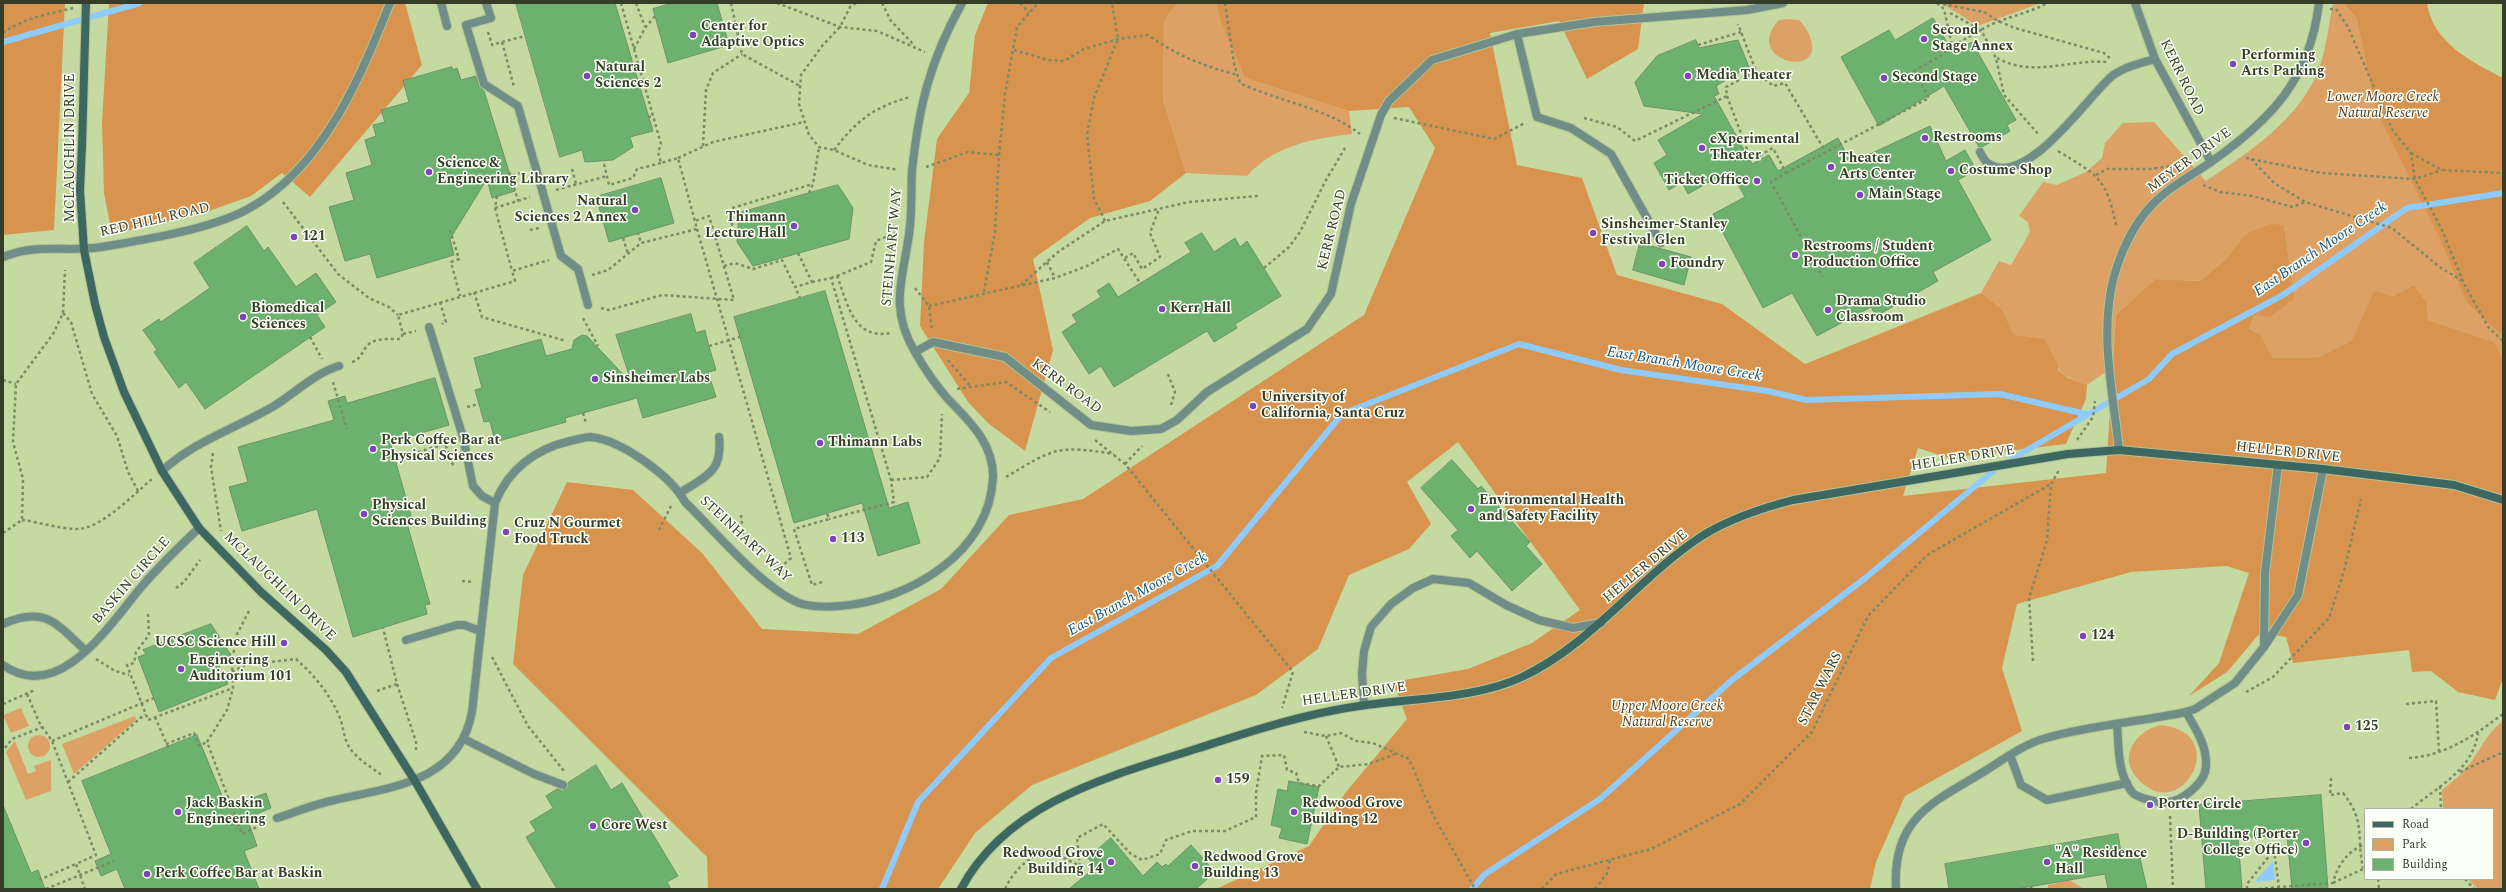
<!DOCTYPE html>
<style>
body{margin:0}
#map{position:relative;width:2506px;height:892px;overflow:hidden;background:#d2e5b2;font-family:Spectral,serif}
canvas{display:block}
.frame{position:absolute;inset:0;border:4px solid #353d28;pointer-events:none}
.legend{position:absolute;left:2364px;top:808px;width:130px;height:72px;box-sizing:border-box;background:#fbfff5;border:1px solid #acb1a3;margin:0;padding:5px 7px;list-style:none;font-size:12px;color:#353d28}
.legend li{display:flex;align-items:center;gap:8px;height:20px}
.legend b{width:20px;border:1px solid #acb1a3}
</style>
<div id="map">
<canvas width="2506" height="892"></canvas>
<div class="frame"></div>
<ul class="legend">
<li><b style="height:5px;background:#3d6761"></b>Road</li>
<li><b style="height:11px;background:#dea165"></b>Park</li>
<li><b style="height:11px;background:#6db16e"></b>Building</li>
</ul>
</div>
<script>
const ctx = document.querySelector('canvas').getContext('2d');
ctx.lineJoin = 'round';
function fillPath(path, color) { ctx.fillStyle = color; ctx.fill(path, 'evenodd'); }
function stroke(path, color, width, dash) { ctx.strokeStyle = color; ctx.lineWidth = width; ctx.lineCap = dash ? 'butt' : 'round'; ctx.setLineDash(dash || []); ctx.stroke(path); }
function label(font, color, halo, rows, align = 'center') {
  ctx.font = font + ' Spectral,serif'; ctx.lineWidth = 3; ctx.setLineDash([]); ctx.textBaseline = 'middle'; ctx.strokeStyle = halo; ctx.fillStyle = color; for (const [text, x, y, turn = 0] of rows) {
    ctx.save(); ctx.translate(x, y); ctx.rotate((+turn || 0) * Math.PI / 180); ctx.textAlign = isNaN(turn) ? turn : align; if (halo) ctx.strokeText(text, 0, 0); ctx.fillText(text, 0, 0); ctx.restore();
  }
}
fillPath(new Path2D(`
 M3,3H2503V889H3ZM2365,809H2493V879H2365Z`), '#c5daa1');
fillPath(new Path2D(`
 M1177,3H1216L1221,23L1245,78L1349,111L1352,134C1312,139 1275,145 1247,176L1186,173L1163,100L1164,21Z
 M1941,3H2041L1978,26Z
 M2333,3H2343L2356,17L2365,57L2466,302L2503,337V359L2494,342L2428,320L2427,302L2414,285L2392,296L2374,292L2352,340L2318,357L2273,358L2261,335L2249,329L2254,315L2289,262L2284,225L2245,234L2226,259L2200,281L2155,279L2116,315L2112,368L2087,385C2055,374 2056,368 2044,338L2014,335L2002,309L1981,293L1999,261L2011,265L2030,232L2028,222L2019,216L2043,182L2057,185L2086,172L2102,158L2105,143L2123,123L2154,122L2206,181C2249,152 2299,120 2319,69C2326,49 2329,24 2333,3Z
 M1786,19L1799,20C1806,27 1810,34 1812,44C1817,79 1743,58 1779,20Z
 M21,708L29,726L11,733L3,715Z
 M135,716L136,720L74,774L62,744Z
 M2503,721V889H2478L2468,879H2493V809H2443L2442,790C2453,782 2462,773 2471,762C2482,747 2488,732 2503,721Z
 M2161,725C2234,733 2180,828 2137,778C2117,756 2137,730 2161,725Z
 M28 746a11 11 0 1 1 22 0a11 11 0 1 1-22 0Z
 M15,741L28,774L36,771L34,766L51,760V791L26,800L6,752Z
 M2069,880L2084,889H2048V885Z`), '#dea165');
fillPath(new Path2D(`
 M3,3H65L54,230L3,235Z
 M109,3H405L422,65L310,197L282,173L251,196L198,215L112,234L104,193L102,123Z
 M988,3H1177L1164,21L1163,100L1186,173L1150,201L1090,218L1033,259L1053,350L1025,451L988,423L968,402L920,326L924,242L937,139L969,93L975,35Z
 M1216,3H1644L1638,49L1587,79L1559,21L1490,33L1517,165L1582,178L1617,275L1722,304L1805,364L1981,293L2002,309L2014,335L2044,338L2057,363L2058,370L2068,378L2087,385L2086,399L2066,444L1949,458L1918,448L1903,496L2106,473L2116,315L2155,279L2200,281L2226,259L2245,234L2271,224L2284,225L2294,299L2270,317L2254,315L2249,329L2261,335L2273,358L2318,357L2352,340L2374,291L2392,296L2414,285L2427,302L2428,320L2494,342L2503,359V678L2495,700L2458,692L2431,671L2412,672L2409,650L2293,663L2286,637L2260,633L2227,672L2189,696L2219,663L2249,573L2226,566L2131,572L2017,604L2002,668L2022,731L1905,796L1876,862L1870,889H1216L1309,846L1346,792L1407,719L1393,682L1468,669L1532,643L1580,610L1458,442L1407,482L1431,524L1409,549L1349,575L1318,649L1256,695L1032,785L975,833L938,889H708L707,857L513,664L523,575L567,482L633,490L702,553L762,629L858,634L941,589L1009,515L1083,499L1364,315L1435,148L1409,107L1349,111L1245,78L1221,23Z
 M2343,3H2427C2432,42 2472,62 2503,78V337L2466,302L2439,237L2377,112L2356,17Z`), '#d8944e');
fillPath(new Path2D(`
 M2273,861L2275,880L2255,882Z`), '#8fcbfe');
stroke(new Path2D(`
 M3,42L140,3
 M882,889L918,802L1051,658L1217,566L1342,414L1519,344L1621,370L1768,391L1806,400L2000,394L2086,414
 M1472,889L1485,874L1600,799L1732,680L1864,579L1998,467L2149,379L2172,354L2283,295L2407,208L2503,193`), '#8fcbfe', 6);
const building = new Path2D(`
 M516,3H615L653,131L630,137L633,147L613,160L585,162L582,150L560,157Z
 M673,3H717L729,45L668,63L653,9Z
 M1933,18L1953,53L1972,42L2016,120L2007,125L2010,131L1982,147H1979L1944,86L1879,126L1841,57L1889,30L1895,40Z
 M1696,40L1699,48L1738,40L1749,67L1716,86L1719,94L1714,96L1752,164L1769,155L1778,171L1838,138L1851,163L1930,126L1946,161L1965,150L1976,170L1958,180L1991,240L1933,272L1938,281L1876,316L1871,307L1817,336L1792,293L1763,308L1713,214L1745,197L1730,170L1688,194L1682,182L1669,190L1654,163L1667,155L1658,140L1703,114L1644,106L1635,82L1657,56Z
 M452,67L453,70L457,68L461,80L476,76L479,86L484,91L515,191L492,198L487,179L450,239L454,255L377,278L370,254L345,261L329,207L354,200L346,173L372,165L365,140L376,136L373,125L385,122L381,110L409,102L403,81Z
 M661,178L674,223L609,242L596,197Z
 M838,185L853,208L849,239L753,266L737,242L739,213Z
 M247,226L264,251L268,247L296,287L316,273L336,302L317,315L325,327L205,409L186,382L179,388L154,352L157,350L143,330L159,319L161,322L210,288L194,263Z
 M1202,233L1214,252L1235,238L1240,247L1247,241L1281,296L1235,324L1237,328L1214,342L1207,331L1114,387L1101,366L1089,374L1062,332L1077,322L1072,315L1101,297L1097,291L1109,283L1118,297L1191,252L1185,243Z
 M1640,243L1691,257L1684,285L1633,270Z
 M825,291L889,508L908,502L920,543L878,556L862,503L794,523L734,317Z
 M691,314L696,333L705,330L708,343L716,370L708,372L716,397L643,418L637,398L565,418L566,422L495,442L490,421L484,422L475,390L482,388L474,358L541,339L546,356L572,349L574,340L582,335L587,336L632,384L616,335Z
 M435,378L449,425L390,442L412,519L406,520L430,604L425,605L427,614L353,637L317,509L242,531L229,487L248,482L238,447L334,420L328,401L345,396L347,403Z
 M1452,460L1478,489L1481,486L1530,542L1526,546L1542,564L1512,591L1477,551L1470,558L1451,536L1458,530L1421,488Z
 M211,624L231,655L219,667L228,684L159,712L138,657L146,654L143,650Z
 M197,735L227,808L266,793L271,808L247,818L257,846L244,851L259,889H125L117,869L101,876L95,861L111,854L82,781Z
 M596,765L611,790L622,783L678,876L667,882L671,889H557L526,837L536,831L530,822L553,808L546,796L557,789H566L568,783Z
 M1289,781L1319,787L1307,844L1279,838L1282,828L1271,825L1278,789L1287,791Z
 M2321,795L2328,889H2292L2287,835L2238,838L2242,889H2206L2199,805Z
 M3,805L31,873L38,870L45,889H3Z
 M2118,834L2121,853L2138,849L2147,889H2108L2105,874L2016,889H1949L1945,864Z
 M1111,838L1143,876L1157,862L1162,867L1166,864L1168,866L1191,845L1215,872L1196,889H1069L1092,870L1090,869L1094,865L1088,858Z`);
fillPath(building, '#6db16e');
stroke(building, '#6d926c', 1);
const lane = new Path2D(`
 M441,3L447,26
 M2135,3L2155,59L2211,162
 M1517,34L1537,117L1571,128L1611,154L1661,243
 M1980,152C1982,156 1985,162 1989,164C2027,188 2087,97 2112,76C2124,67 2141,63 2155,59
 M3,257C11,254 21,251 29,250C54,247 77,251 102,247C144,240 212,229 248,209C323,168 360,78 390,3
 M429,327L463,437L473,486L482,496L495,503
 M915,352L933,342L1005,357L1091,425L1131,431L1161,429L1177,420L1207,392L1307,329L1331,294L1351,204L1381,115L1389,101L1432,60L1517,34L1594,22L1747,10L1783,3
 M680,493C706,476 723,472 719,437
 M3,624C45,605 57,624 86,651
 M406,640L457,625H464L480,631
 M3,665C60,706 112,621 143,585C161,564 180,546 199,528
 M1364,705L1362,674L1364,651L1371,627L1391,604L1413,588L1433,579L1469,583L1506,605L1539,620L1573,628L1601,623
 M2117,724C2119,747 2117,773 2132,792C2136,798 2162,804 2169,802C2182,801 2202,784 2205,772C2210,750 2196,729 2186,712
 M464,739L534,774L563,785
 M2010,755L2021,785L2047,800L2127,783
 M277,818C296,812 315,804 335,800C392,787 459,782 472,712L495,503C508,470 535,449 570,441C576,440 584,437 591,437C621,440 671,476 685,502C715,531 762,588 799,603C811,607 828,607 840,606C909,601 991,552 993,476C993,442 968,420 947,398C935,384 924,368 915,352C887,304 905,276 910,226C912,208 911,189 912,171C919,105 930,61 962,3`);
const street = new Path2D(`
 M486,3L491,18L466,25L484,84L518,106L561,256L578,269L588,305
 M2119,450C2113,393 2099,333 2114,276C2121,252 2133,226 2150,207C2167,188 2191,176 2211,162C2272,119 2310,79 2319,3
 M162,471C194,441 237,428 274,406C295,393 315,373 339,366
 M2264,646L2265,573L2278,465
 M1896,889C1892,818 1932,803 1985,771C2004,759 2024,744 2046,738C2091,725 2140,722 2186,712L2195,709L2235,683L2264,647L2298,595L2323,469`);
const secondary = new Path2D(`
 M82,146L80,190L84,250L95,304L104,337L124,392L162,471L199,528L261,592L326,650L346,672L415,781L477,889
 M961,889C1008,801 1111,776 1199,748C1252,731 1304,714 1359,706C1410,698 1476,699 1522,677C1594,643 1639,576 1705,534C1732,518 1762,508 1793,500L2068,454L2119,450L2323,469L2454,485L2503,500`);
stroke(lane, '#b3c396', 10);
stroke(street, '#b3c396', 10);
stroke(secondary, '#b3c396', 10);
stroke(new Path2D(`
 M621,3L661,144L658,152L661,163L678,158L697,229L641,243L638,233
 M636,3L645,27
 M731,3L742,54L800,86
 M777,3L840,27L877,31L925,52
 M856,3L850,7L840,27L822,46L801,75L799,104L809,135L819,147L834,150L868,165L898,170
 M882,3L891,21L914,45
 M1020,3L1029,13
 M1225,3L1234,64L1240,83C1279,102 1325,107 1360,134
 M1937,3L1944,9L1952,46L1981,30L1996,58L2004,95L2039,135
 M1937,3L1984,12L1998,21L2015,28L2104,53L2112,60
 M2330,9H2336L2348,27L2393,131L2411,153L2415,179L2442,230L2465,286L2489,328L2503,341
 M1950,13L1981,30C2002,17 2026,15 2047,3
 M488,32L492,45L502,42L514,87
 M3,33C23,18 49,14 73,8
 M502,42L525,36
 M1698,45L1741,32
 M634,49L645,28L655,16
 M1014,50L1048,60L1064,61L1084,49L1118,39L1148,35C1176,55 1205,67 1238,75
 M1997,58C2033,78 2069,59 2107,62
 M1756,71L1773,86L1785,83L1825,151
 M1727,96L1751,160L1773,148L1786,173L1771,182L1823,277
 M648,117L653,116
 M1394,118L1494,139L1525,123
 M1584,118L1617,127L1635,141L1727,96L1726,87L1756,71L1738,24
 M703,146L706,90L713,73L742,54
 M834,150C857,120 874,107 910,97
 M2058,151C2097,175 2106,177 2116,225
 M2411,153L2442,170L2503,173
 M678,158L713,142L804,122
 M2246,158L2321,173L2415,179L2442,170
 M2251,159L2274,183L2305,202L2392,228L2441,268L2463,281
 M604,164L609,185L633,178L637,169L661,163
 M926,167L968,152L999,155
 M572,169L576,184
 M509,172L511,176L524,172
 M1786,173L1929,98L1914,71L1942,55L1952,46
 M2096,175L2107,169H2150L2172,166
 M511,176L518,201
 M2203,185L2220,192L2252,196L2293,207L2305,202
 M556,190L607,176
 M809,193L813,184L819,147
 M497,196L495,208L512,271
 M283,202L338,274L369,298L389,307L398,315
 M495,208L530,197
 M1105,221L1094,198L1087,134L1094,98L1118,39L1112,3
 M697,229L791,558L775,572
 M450,230L459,259L451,262L460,296
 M530,230L539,228
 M623,238L628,254
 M716,238L732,233V208L813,184
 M798,253L812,282L795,287L800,298
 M1125,258L1133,253L1142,269L1160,257L1150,233L1159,209
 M1047,262L1055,278
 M724,266L735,263L753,269L782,260L795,287
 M1264,268L1289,247L1300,232L1326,180L1345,148
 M592,275L608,270L641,243
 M837,276L871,262L876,241L895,233
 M831,278L837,276C848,304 853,340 891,333
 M812,282L831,278L891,480L894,502L829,519
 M1021,285L1058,252L1105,221L1189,202L1258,196
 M915,288L929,306L932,330
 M474,292L482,317L566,341
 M984,292L995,232L999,155L1005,94L1017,27L1038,3
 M440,302L446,322L442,324
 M929,306L1055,278L1087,266L1118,249L1140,283
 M601,308L609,310L662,295L734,300L709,216L695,221
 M63,313L71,322L92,394L117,436L128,472L138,491
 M583,318L598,346
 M403,334L416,331
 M310,337L322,359
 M948,360L971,387
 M352,362C361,360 362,350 369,344C376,338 391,339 400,339L403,334L398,315L515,281L512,271L549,260
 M1168,374L1175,392L1171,405
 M3,380L16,384
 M333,382L347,429
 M957,389L1006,382L1050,412
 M467,407L479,404
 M583,413L586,423
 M1095,440L1125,464L1293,672L1282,708
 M2077,440L2093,417L2095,401
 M213,453L211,467L221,531
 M395,459L445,444L454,468
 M1125,464L1142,446
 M1006,477C1054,448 1058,445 1114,454
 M891,480L927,477L940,458L942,414
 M741,515L743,534
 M22,520C39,522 60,529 77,529C101,529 134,494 152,479
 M659,530L671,506
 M3,533L22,520L23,479L13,442L16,384L53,334L63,313L65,270
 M462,581L474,582
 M822,582L812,585L794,529L829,519L827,513
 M176,588L184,582L200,560
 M249,611L237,634L232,661L233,688L227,710L207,742L242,834L265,823
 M148,614L149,635L136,652L134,663L127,665L148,720L233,688
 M492,657L528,726L564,771
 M96,659L115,671L129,675
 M2033,661L2029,598L2047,540L2051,484L2059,470
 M232,672L245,665L296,659C315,676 330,694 340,718C343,726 344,738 348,745C355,758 371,767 383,776
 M397,684L416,742V753
 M377,691L397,684L383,628
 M2246,692L2273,677L2329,618L2344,571L2361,499
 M27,694L39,722L52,741L96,855L76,864L85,889
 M3,704L35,690
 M2406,704L2436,701L2439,752
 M155,717L168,747
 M1304,732L1326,736L1341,733L1356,741L1373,743L1409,759L1433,815L1475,889
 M1326,736L1339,767
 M52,741L154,698
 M166,744L194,733L199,746L207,742
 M5,748L12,739L43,727
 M2409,758C2445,756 2475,735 2503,714
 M2460,772L2503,752
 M2331,778L2330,795L2343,793C2366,822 2356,835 2363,868
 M68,782L145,714
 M2440,786L2441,809
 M2411,809C2437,787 2473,770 2478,733
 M2170,816L2173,889
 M1080,866L1077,838L1103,824L1131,854L1142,860L1160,854L1166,840L1192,831H1225L1256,817V793L1262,756L1284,755L1287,770L1296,773L1299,783L1319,786L1339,767L1369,764L1395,754
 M2378,879L2379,889
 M2465,879L2474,889
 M39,880L76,864
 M2333,883L2365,868
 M1005,889C1014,870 1027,859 1046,849L1080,866
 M1542,889L1556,874L1651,849L1740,804L1812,732L1868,616L1927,555L2051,484
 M1595,889L1608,872L1610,860
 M2031,889V886
 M2247,889V884L2274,850L2279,887L2333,883C2338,864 2347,852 2365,844
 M2259,889L2279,887`), '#7d8a67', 2.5, [3, 3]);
stroke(lane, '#718d88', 8);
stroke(street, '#718d88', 8);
stroke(secondary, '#3d6761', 8);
const secondaryBridge = new Path2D(`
 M82,146L86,3`);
stroke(secondaryBridge, '#b3c396', 10, []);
stroke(new Path2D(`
 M709,346L740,337
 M46,889L114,861`), '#7d8a67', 2.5, [3, 3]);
stroke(secondaryBridge, '#3d6761', 8);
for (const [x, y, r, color] of [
 [693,35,4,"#8043b9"],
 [1924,39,4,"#8043b9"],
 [2233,64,4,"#8043b9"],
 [587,76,4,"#8043b9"],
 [1688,76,4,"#8043b9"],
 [1884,78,4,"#8043b9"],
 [1925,138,4,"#8043b9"],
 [1702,148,4,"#8043b9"],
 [1831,167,4,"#8043b9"],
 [1951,171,4,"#8043b9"],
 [429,172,4,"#8043b9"],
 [1757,181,4,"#8043b9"],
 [1860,195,4,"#8043b9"],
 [635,210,4,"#8043b9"],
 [794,226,4,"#8043b9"],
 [1593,233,4,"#8043b9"],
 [294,237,4,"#8043b9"],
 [1795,255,4,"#8043b9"],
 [1662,264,4,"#8043b9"],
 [1162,309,4,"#8043b9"],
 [1828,310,4,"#8043b9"],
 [243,317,4,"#8043b9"],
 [595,379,4,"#8043b9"],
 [1253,406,4,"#8043b9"],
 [820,443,4,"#8043b9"],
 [373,449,4,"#8043b9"],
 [1471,509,4,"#8043b9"],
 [364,514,4,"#8043b9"],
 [506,532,4,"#8043b9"],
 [833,539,4,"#8043b9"],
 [2083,636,4,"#8043b9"],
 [284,643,4,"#8043b9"],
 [181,669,4,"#8043b9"],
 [2347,727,4,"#8043b9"],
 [1218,780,4,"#8043b9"],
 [2150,805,4,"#8043b9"],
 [178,812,4,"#8043b9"],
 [1294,812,4,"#8043b9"],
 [593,826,4,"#8043b9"],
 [2306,843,4,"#8043b9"],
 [1111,862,4,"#8043b9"],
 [2047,862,4,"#8043b9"],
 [1195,866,4,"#8043b9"],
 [147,874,4,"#8043b9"]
]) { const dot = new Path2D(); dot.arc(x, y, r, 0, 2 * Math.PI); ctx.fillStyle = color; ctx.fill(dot); stroke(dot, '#fbfff5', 1.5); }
label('bold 14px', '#353d28', '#fbfff5', [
 ["Center for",701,27],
 ["Adaptive Optics",701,43],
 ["Second",1932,31],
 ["Stage Annex",1932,47],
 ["Performing",2241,56],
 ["Arts Parking",2241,72],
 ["Natural",595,68],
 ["Sciences 2",595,84],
 ["Media Theater",1696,76],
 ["Second Stage",1892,78],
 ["Restrooms",1933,138],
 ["eXperimental",1710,140],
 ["Theater",1710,156],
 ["Theater",1839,159],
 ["Arts Center",1839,175],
 ["Science &",437,164],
 ["Engineering Library",437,180],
 ["Costume Shop",1959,171],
 ["Ticket Office",1749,181,"right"],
 ["Main Stage",1868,195],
 ["Natural",627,202,"right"],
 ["Sciences 2 Annex",627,218,"right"],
 ["Thimann",786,218,"right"],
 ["Lecture Hall",786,234,"right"],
 ["Sinsheimer-Stanley",1601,225],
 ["Festival Glen",1601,241],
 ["121",302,237],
 ["Restrooms / Student",1803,247],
 ["Production Office",1803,263],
 ["Foundry",1670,264],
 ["Drama Studio",1836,302],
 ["Classroom",1836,318],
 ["Biomedical",251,309],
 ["Sciences",251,325],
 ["Kerr Hall",1170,309],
 ["Sinsheimer Labs",603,379],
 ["University of",1261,398],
 ["California, Santa Cruz",1261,414],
 ["Perk Coffee Bar at",381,441],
 ["Physical Sciences",381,457],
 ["Thimann Labs",828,443],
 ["Environmental Health",1479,501],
 ["and Safety Facility",1479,517],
 ["Physical",372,506],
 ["Sciences Building",372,522],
 ["Cruz N Gourmet",514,524],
 ["Food Truck",514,540],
 ["113",841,539],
 ["124",2091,636],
 ["UCSC Science Hill",276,643,"right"],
 ["Engineering",189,661],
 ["Auditorium 101",189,677],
 ["125",2355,727],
 ["159",1226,780],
 ["Jack Baskin",186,804],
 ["Engineering",186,820],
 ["Redwood Grove",1302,804],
 ["Building 12",1302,820],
 ["Porter Circle",2158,805],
 ["Core West",601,826],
 ["D-Building (Porter",2298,835,"right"],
 ["College Office)",2298,851,"right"],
 ["Redwood Grove",1103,854,"right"],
 ["Building 14",1103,870,"right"],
 ["\"A\" Residence",2055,854],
 ["Hall",2055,870],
 ["Redwood Grove",1203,858],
 ["Building 13",1203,874],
 ["Perk Coffee Bar at Baskin",155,874]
], 'left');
label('14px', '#353d28', '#fbfff5', [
 ["KERR ROAD",2181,78,64],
 ["MCLAUGHLIN DRIVE",71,148,-90],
 ["MEYER DRIVE",2190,161,-36],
 ["RED HILL ROAD",155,221,-13],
 ["KERR ROAD",1333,230,-76],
 ["STEINHART WAY",893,247,-85],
 ["KERR ROAD",1066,387,36],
 ["HELLER DRIVE",2288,453,6],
 ["HELLER DRIVE",1963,459,-9],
 ["STEINHART WAY",745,540,43],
 ["HELLER DRIVE",1646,567,-40],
 ["BASKIN CIRCLE",132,581,-49],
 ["MCLAUGHLIN DRIVE",279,587,44],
 ["STAR WARS",1821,689,-63],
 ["HELLER DRIVE",1354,695,-8]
]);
label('italic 14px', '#56391c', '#fbfff5', [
 ["Lower Moore Creek",2383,98],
 ["Natural Reserve",2383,114],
 ["Upper Moore Creek",1667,707],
 ["Natural Reserve",1667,723]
]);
label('italic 15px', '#1a537c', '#fbfff5', [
 ["East Branch Moore Creek",2321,250,-34],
 ["East Branch Moore Creek",1684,365,9],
 ["East Branch Moore Creek",1138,595,-29]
]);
</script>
